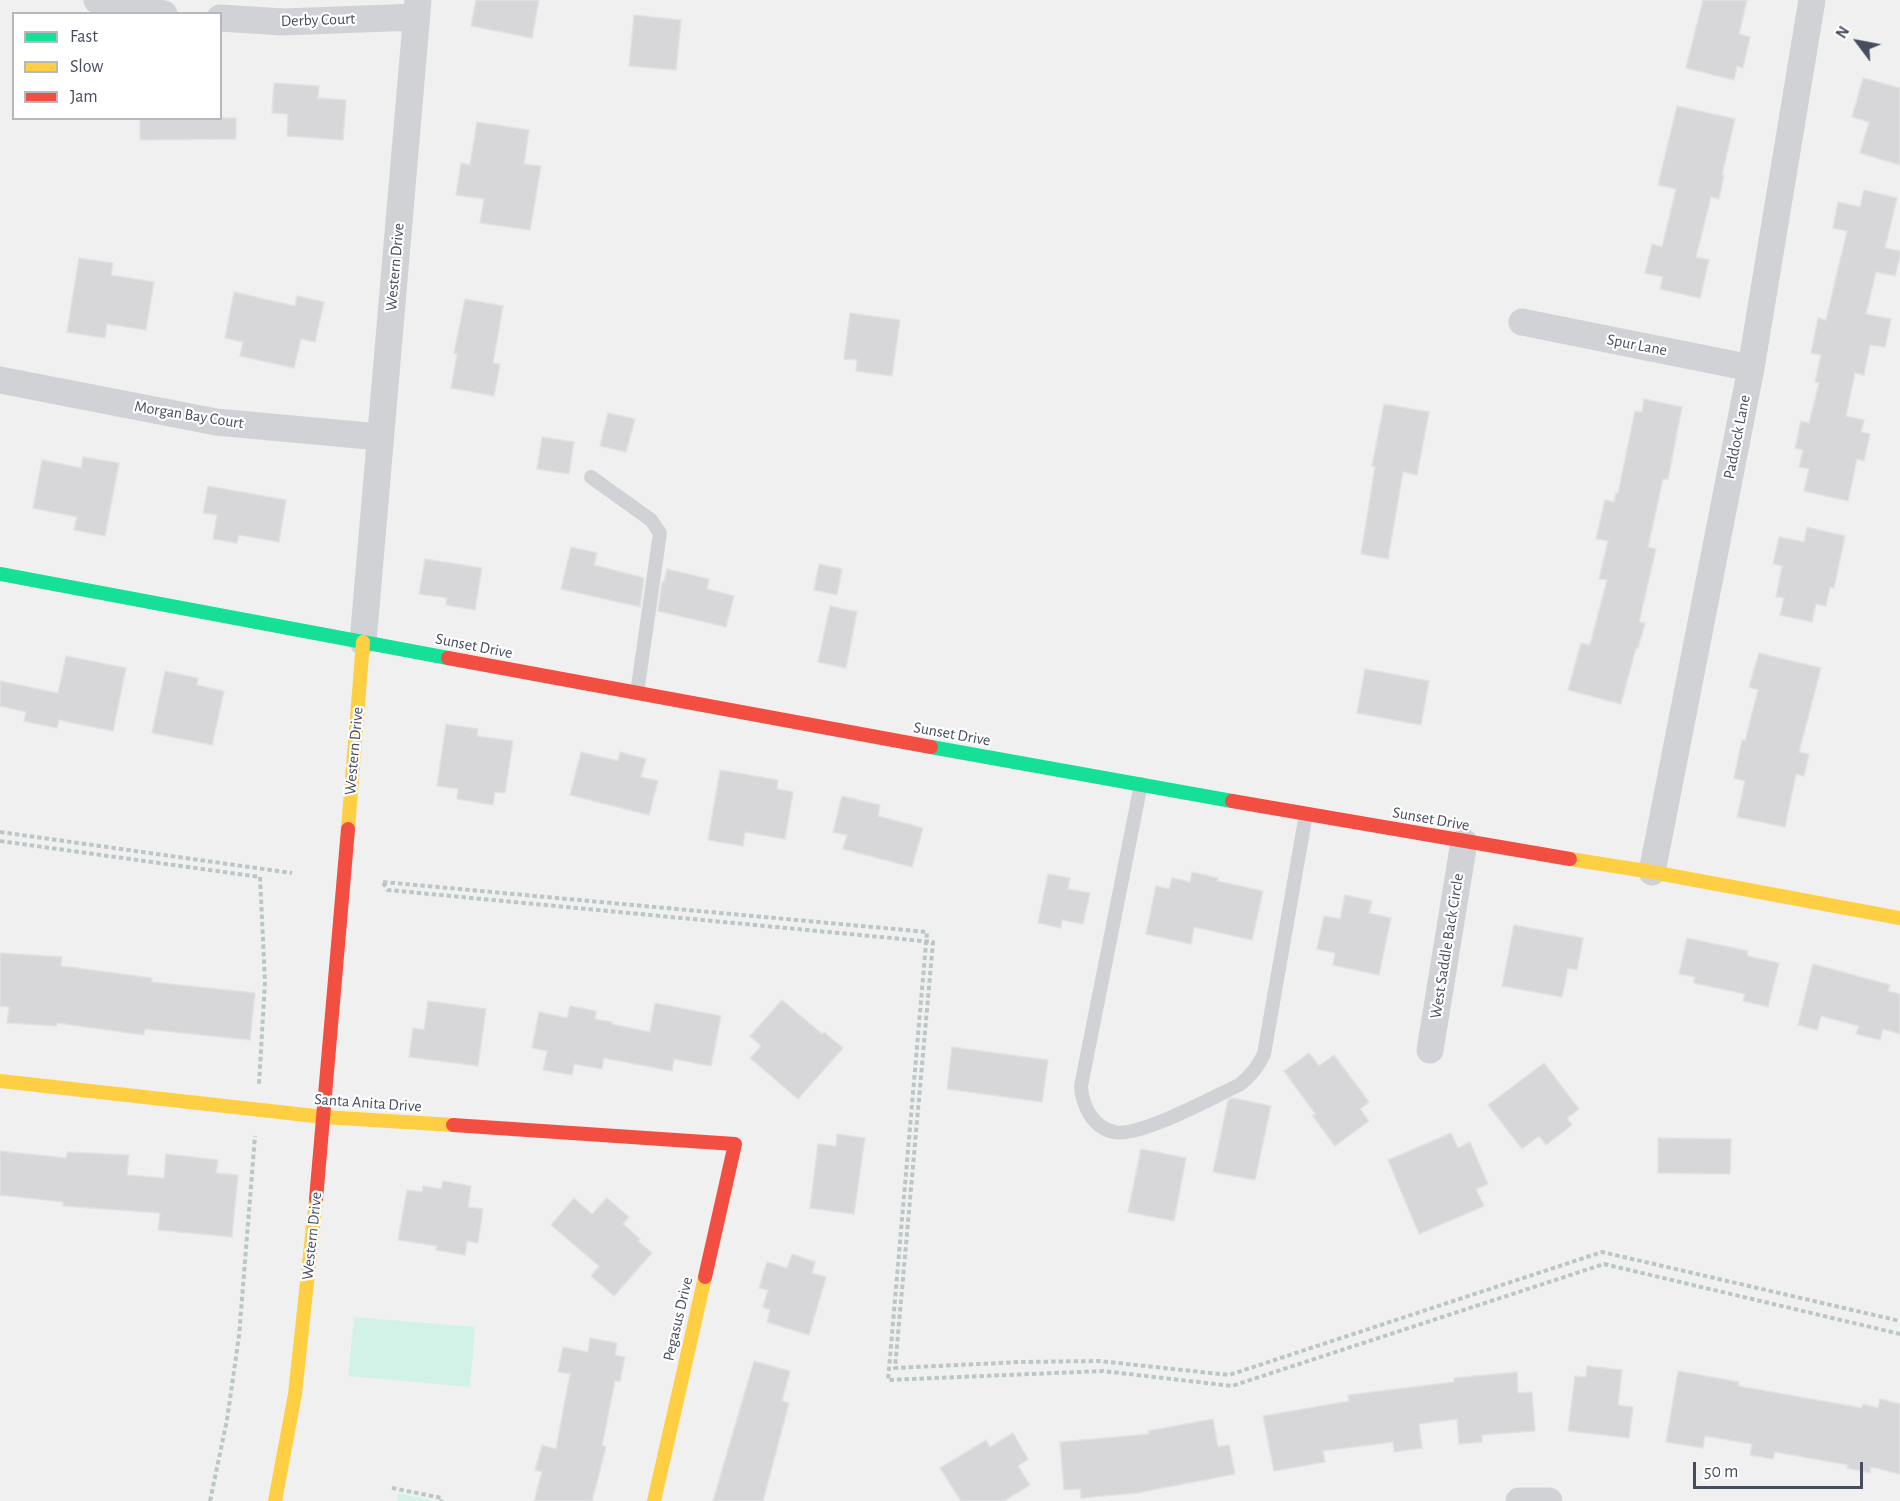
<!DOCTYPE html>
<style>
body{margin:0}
#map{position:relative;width:1900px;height:1501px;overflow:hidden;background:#f1f0f0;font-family:"Alegreya Sans",sans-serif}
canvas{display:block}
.legend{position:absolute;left:12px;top:12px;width:210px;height:108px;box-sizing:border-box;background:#fff;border:2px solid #b5b8bf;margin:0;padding:8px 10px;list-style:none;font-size:18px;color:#464d5f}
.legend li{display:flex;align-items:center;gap:12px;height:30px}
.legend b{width:30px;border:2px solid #b5b8bf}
.north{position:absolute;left:1828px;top:12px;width:60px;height:60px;-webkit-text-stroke:4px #fff;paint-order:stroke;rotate:302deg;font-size:16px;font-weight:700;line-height:24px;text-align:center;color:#464d5f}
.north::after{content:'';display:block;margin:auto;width:21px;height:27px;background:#464d5f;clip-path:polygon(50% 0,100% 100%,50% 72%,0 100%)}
.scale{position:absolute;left:1693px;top:1462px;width:170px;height:27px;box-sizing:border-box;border:3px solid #464d5f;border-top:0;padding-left:8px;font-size:18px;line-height:21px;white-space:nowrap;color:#464d5f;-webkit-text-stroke:4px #fff;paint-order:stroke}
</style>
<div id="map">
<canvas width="1900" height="1501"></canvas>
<ul class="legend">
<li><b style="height:8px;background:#16e098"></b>Fast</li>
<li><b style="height:8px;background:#ffcf43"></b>Slow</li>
<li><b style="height:8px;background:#f24e42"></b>Jam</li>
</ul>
<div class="north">N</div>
<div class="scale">50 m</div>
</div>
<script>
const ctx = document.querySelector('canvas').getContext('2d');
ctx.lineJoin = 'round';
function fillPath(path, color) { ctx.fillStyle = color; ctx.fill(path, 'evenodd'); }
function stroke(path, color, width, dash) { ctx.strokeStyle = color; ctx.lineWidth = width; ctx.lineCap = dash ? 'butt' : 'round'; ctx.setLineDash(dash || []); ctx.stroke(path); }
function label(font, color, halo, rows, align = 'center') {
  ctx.font = font + ' "Alegreya Sans",sans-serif'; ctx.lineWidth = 4.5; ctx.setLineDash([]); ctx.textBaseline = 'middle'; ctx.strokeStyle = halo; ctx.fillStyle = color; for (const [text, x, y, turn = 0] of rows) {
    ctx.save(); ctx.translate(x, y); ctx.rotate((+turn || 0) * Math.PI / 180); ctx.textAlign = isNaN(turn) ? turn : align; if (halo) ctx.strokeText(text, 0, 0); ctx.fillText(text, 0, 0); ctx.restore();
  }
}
fillPath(new Path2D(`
 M354,1317L475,1327L470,1387L348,1376Z
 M398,1493L433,1501H397Z`), '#d3f2e7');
const building = new Path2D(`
 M476,0H539L532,38L471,26Z
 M1703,0H1747L1739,34L1750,37L1743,68L1737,66L1734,80L1686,68Z
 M634,15L681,20L676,70L629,66Z
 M1863,78L1900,88V165L1860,153L1869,122L1852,117Z
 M274,83L319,86L318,98L346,100L343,140L287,136L288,114L272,113Z
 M1677,106L1735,119L1722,175L1724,176L1719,199L1711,197L1696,257L1709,260L1700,298L1660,289L1663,277L1645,273L1652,244L1662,247L1676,189L1658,185Z
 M140,118H236V139L140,140Z
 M477,122L529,130L524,164L541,166L530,230L480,223L484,199L456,195L461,163L470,165Z
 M1864,190L1897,198L1885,248L1900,251V256L1895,276L1876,272L1866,314L1891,319L1885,347L1870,345L1864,375L1855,373L1846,416L1864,420L1861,432L1870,434L1864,461L1857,459L1848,501L1804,491L1809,469L1799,467L1803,450L1795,448L1801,421L1809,423L1819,383L1815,382L1821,355L1811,353L1818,318L1826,320L1847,231L1833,228L1838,202L1860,207Z
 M79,258L113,263L111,275L154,282L146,330L107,324L105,338L67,332Z
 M234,292L295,306L297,296L324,302L315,342L301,339L294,368L240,356L243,342L225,338Z
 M465,299L503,306L493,363L500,364L494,396L451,388L457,354L454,353Z
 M850,313L900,320L892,376L856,371L857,360L844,359Z
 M1644,399L1682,407L1668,479H1663L1648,547L1656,549L1639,622L1645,623L1638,648H1636L1621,704L1568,690L1581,643L1590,645L1607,580L1599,579L1608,541L1596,539L1605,500L1614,502L1616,493H1618L1635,411L1642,412Z
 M1384,404L1429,412L1417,475L1403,472L1388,559L1361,554L1375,467L1372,466Z
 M608,413L635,419L626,452L600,446Z
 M542,437L574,442L569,474L537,469Z
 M83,457L119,463L105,536L74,530L77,517L33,508L42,460L81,468Z
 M208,486L286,500L279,542L239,535L237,543L213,539L217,515L203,513Z
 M1807,527L1845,536L1834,588L1830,587L1826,606L1816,604L1812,622L1780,615L1784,598L1776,597L1782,566L1773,564L1779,537L1804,542Z
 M571,547L597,553L594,565L644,578L640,607L561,589Z
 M425,559L482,568L475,610L446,605L447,598L419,594Z
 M819,564L842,569L837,595L814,590Z
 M667,569L709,579L707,589L734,596L726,627L658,611L662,582H664Z
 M830,606L857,612L846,668L818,662Z
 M1759,653L1821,668L1799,752L1809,754L1804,776L1796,774L1785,827L1737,817L1745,781L1734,778L1742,740L1745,741L1758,690L1749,687Z
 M66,656L126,668L113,731L59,720L57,728L24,721L26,712L0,706V681L58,693Z
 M1365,669L1429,681L1421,725L1357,713Z
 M165,671L198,678L197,685L224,691L212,745L152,733Z
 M446,724L478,729L477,736L513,741L505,793L495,792L493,805L457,799L458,789L437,786Z
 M581,752L618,761L620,752L646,759L641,777L658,781L649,815L570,795Z
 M720,770L778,780L777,789L793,792L785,839L745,832L743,846L708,840Z
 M842,796L880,805L878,816L923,828L912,867L843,849L847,835L833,832Z
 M1192,872L1218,878L1217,881L1263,891L1252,940L1194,927L1191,944L1146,934L1156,886L1169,889L1172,878L1190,882Z
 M1048,874L1070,878L1068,889L1090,893L1083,924L1062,920L1061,928L1038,923Z
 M1345,895L1372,901L1369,913L1391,918L1379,975L1333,965L1335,953L1317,949L1324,916L1340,919Z
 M1514,925L1583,938L1577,970L1568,968L1562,997L1502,986Z
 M1687,938L1748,951L1747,956L1779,963L1768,1007L1743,1001L1745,994L1694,983L1695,977L1679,974Z
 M0,953L62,957L61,966L152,978V982L255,993L250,1040L145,1029L144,1035L57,1023V1026L7,1023L9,1007L0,1006Z
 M1813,964L1890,985L1888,991L1900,994V1034L1883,1029L1880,1040L1856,1034L1859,1026L1821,1016L1817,1030L1798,1025Z
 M782,1000L822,1034L824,1032L843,1048L798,1099L750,1058L761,1046L750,1036Z
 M428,1001L486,1009L478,1066L409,1057L413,1028L424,1030Z
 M655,1003L721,1016L711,1066L674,1059L672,1071L604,1058L602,1069L574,1064L572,1075L543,1070L547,1051L532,1048L539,1012L567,1018L570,1006L596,1011L595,1019L612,1022L611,1024L650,1032Z
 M952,1047L1048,1060L1042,1102L947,1089Z
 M1309,1053L1319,1066L1334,1055L1369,1102L1360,1109L1369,1121L1335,1146L1312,1115H1316L1284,1071Z
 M1544,1063L1579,1109L1567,1118L1572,1125L1546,1145L1539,1136L1522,1149L1488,1105Z
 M1232,1098L1271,1106L1255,1180L1213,1172L1228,1100Z
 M1451,1133L1458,1148L1470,1142L1488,1184L1476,1189L1484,1206L1419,1234L1388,1160Z
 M837,1134L865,1138L854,1214L810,1208L818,1144L836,1146Z
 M1658,1138L1731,1139L1730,1174L1658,1173Z
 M1141,1149L1186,1158L1174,1221L1128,1212Z
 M0,1151L66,1158L67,1152L129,1155L127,1175L164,1178L166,1154L218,1160L216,1173L238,1175L232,1237L158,1230L160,1213L63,1206V1202L0,1195Z
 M443,1181L471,1186L468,1207L483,1209L478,1243L467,1241L465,1255L436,1250L437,1246L398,1240L407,1190L422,1192L423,1186L441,1189Z
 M574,1198L592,1214L607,1198L629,1217L623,1224L640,1239L638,1241L652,1253L614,1296L591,1276L599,1266L551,1225Z
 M792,1254L815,1262L812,1273L826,1277L809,1335L767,1322L770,1310L763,1307L768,1290L759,1288L767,1262L787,1268Z
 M590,1338L617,1343L615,1355L625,1357L620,1381H615L602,1446L606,1447L592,1501H534L542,1472L535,1470L542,1445L556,1449L570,1374L558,1372L563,1347L588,1352Z
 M754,1361L790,1371L782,1401L789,1403L763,1501H713Z
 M1587,1366L1622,1370L1618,1405L1633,1407L1629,1438L1568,1431L1575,1376L1586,1377Z
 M1678,1371L1739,1382L1738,1386L1862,1408L1863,1404L1878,1408L1880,1399L1900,1404V1474L1871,1467L1870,1473L1847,1468L1848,1465L1775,1452L1773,1459L1750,1455L1752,1444L1705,1436L1703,1448L1666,1442Z
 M1517,1372L1518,1393L1532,1392L1535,1431L1482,1435V1442L1459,1444L1457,1419L1419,1424L1422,1448L1394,1452L1393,1442L1323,1451L1325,1462L1274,1471L1263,1416L1349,1401L1348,1395L1454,1382V1378Z
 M1213,1419L1218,1447L1229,1445L1235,1474L1137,1493L1081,1498L1080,1489L1064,1490L1060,1442L1149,1434L1148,1431Z
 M1013,1433L1028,1459L1018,1466L1030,1485L1004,1501H961L940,1468L986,1440L990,1447Z`);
fillPath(building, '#d7d7d9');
stroke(building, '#e2e2e3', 1.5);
stroke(new Path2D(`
 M0,832L292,873
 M0,841L260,877L265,982L259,1084
 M383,882L927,932L888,1380L1103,1371L1232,1386L1604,1264L1900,1334
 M383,883L388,890L933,942L895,1368L1020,1362L1099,1361L1229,1375L1602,1252L1900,1321
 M392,1488L442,1498L441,1501
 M210,1501L227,1420L239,1336L255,1136`), '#bbc7c7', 4, [4.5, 3]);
stroke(new Path2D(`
 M591,477L651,520L660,533L637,693
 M1141,784L1081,1086C1082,1105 1093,1128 1114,1132C1139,1138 1213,1097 1239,1085C1251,1076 1258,1067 1264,1054L1306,814`), '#d1d2d6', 14);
stroke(new Path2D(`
 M97,0L164,14
 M220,18L283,22L416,17
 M1522,322L1751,368
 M0,380L216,422L380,437
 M363,642L418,0
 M1652,872L1751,368L1812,0
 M1430,1050L1464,842
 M1519,1501H1549`), '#d1d2d6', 27);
stroke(new Path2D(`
 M0,574L448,658
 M931,747L1232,801`), '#16e098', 14);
stroke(new Path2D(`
 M348,829L363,642
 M1570,859L1652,872L1900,918
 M0,1081L324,1117L453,1125
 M275,1501L295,1394L316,1199
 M654,1501L705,1277`), '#ffcf43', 14);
stroke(new Path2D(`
 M448,658L931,747
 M1232,801L1570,859
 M453,1125L735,1144L705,1277
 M316,1199L348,829`), '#f24e42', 14);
label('16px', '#464d5f', '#fff', [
 ["Derby Court",318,20,-2],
 ["Western Drive",395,267,-85],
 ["Spur Lane",1637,345,11],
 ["Morgan Bay Court",189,415,9],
 ["Paddock Lane",1737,437,-79],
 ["Sunset Drive",474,646,11],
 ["Sunset Drive",952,734,10],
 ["Western Drive",354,751,-85],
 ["Sunset Drive",1431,819,10],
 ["West Saddle Back Circle",1447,946,-81],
 ["Santa Anita Drive",368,1103,4],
 ["Western Drive",312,1236,-84],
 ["Pegasus Drive",678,1319,-77]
]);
</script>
